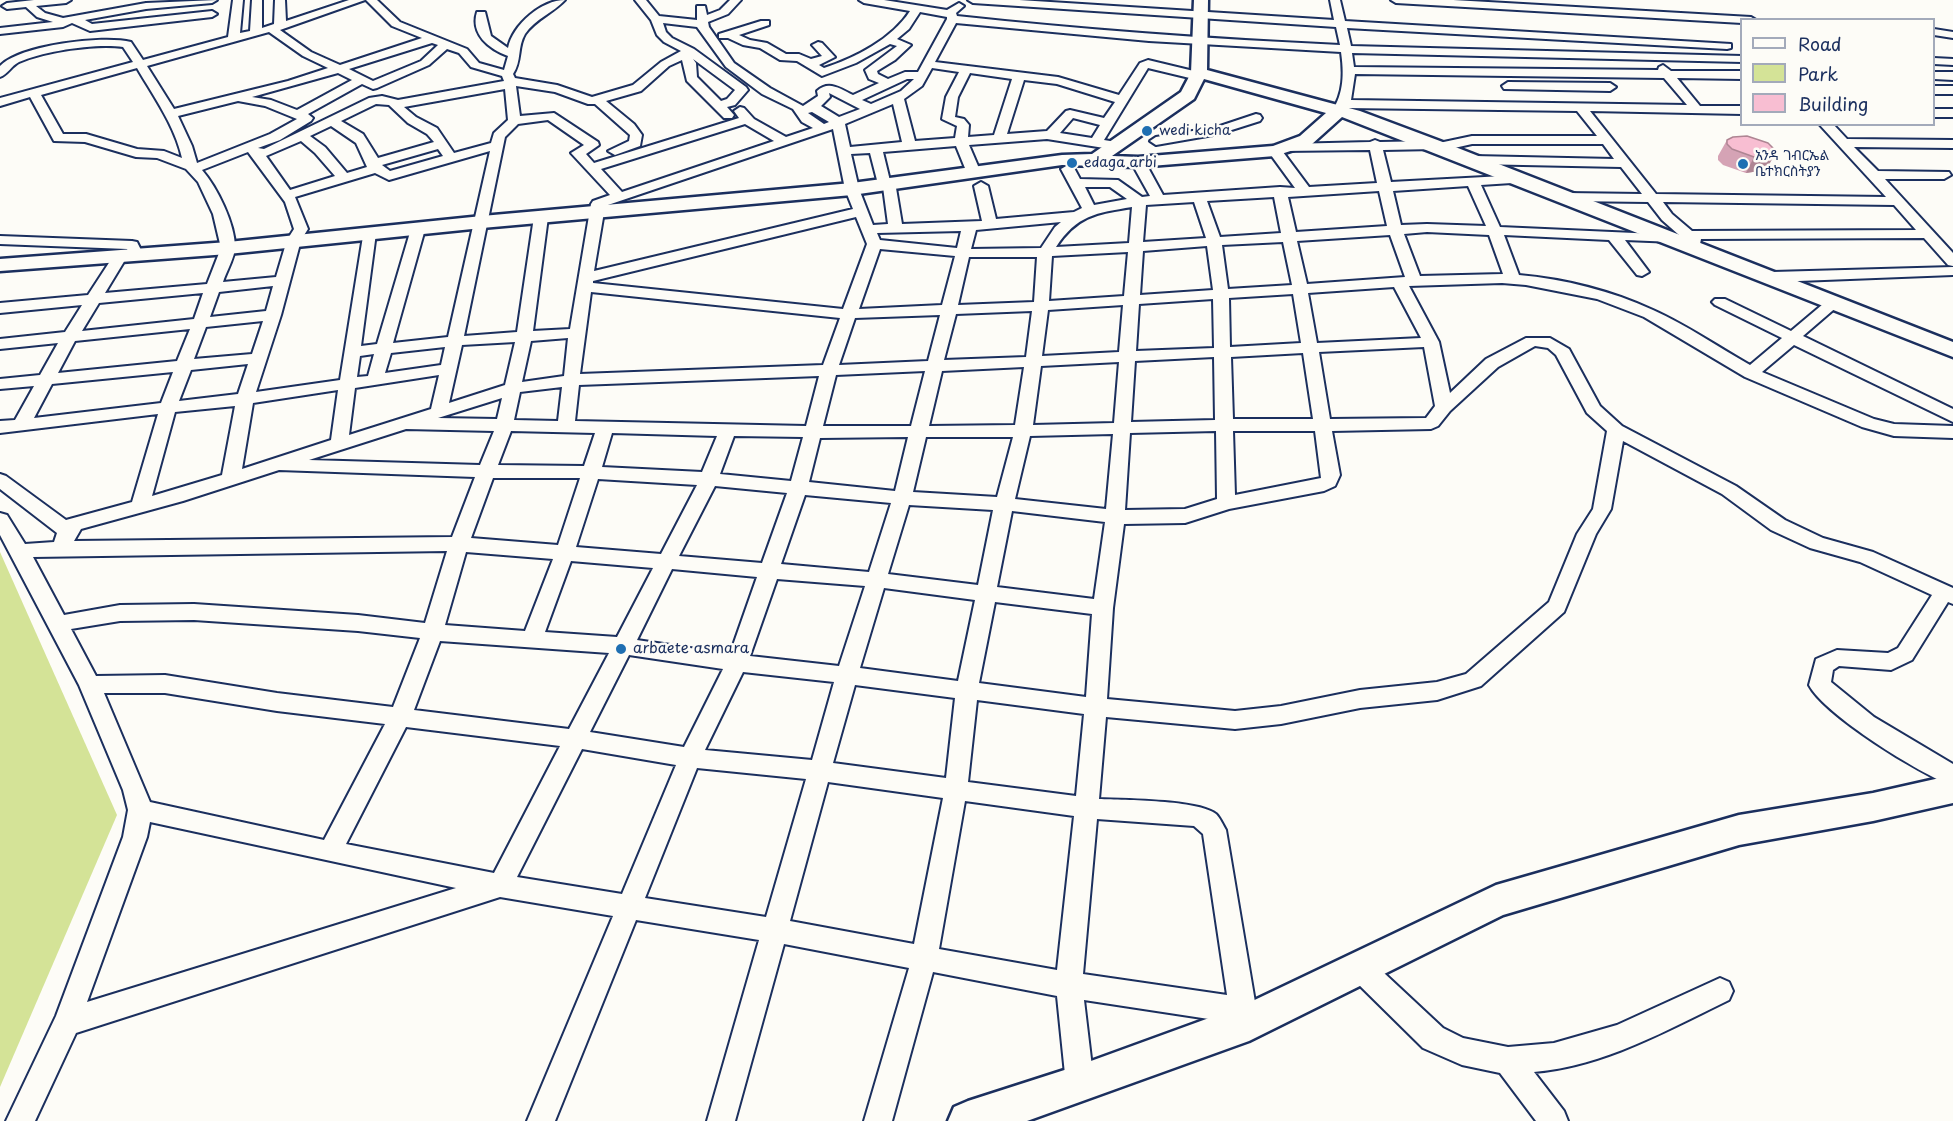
<!DOCTYPE html>
<meta charset="utf-8">
<style>
body{margin:0}
#map{position:relative;width:1953px;height:1121px;overflow:hidden;background:#fdfcf7;font-family:"Playpen Sans",sans-serif}
canvas{display:block}
.legend{position:absolute;left:1740px;top:18px;width:195px;height:108px;box-sizing:border-box;background:#fdfcf7;border:2px solid #a3aaba;margin:0;padding:8px 10px;list-style:none;font-size:18px;color:#1b2f5e}
.legend li{display:flex;align-items:center;gap:12px;height:30px}
.legend b{width:30px;border:2px solid #a3aaba}
</style>
<div id="map">
<canvas width="1953" height="1121"></canvas>
<ul class="legend">
<li><b style="height:8px;background:#fdfcf7"></b>Road</li>
<li><b style="height:16px;background:#d4e397"></b>Park</li>
<li><b style="height:16px;background:#f8bed2"></b>Building</li>
</ul>
</div>
<script>
const ctx = document.querySelector('canvas').getContext('2d');
ctx.lineJoin = 'round';
function fillPath(path, color) { ctx.fillStyle = color; ctx.fill(path, 'evenodd'); }
function stroke(path, color, width, dash) { ctx.strokeStyle = color; ctx.lineWidth = width; ctx.lineCap = dash ? 'butt' : 'round'; ctx.setLineDash(dash || []); ctx.stroke(path); }
function label(font, color, halo, rows, align = 'center') {
  ctx.font = font + ' "Playpen Sans","Noto Sans Ethiopic",sans-serif'; ctx.lineWidth = 5; ctx.setLineDash([]); ctx.textBaseline = 'middle'; ctx.strokeStyle = halo; ctx.fillStyle = color; for (const [text, x, y, turn = 0] of rows) {
    ctx.save(); ctx.translate(x, y); ctx.rotate((+turn || 0) * Math.PI / 180); ctx.textAlign = isNaN(turn) ? turn : align; if (halo) ctx.strokeText(text, 0, 0); ctx.fillText(text, 0, 0); ctx.restore();
  }
}
fillPath(new Path2D(`
 M0,552L117,815L0,1087Z`), '#d4e397');
const street = new Path2D(`
 M34,0H71L66,3L36,6L45,13L63,18L146,3L217,0L212,3L146,9L85,20L92,24L212,11L217,14L212,17L90,31L72,23L63,27L0,34V28L53,22L37,17L26,7L7,9L2,6L7,3Z
 M233,0H243L240,33L250,31L252,0H262V28L274,24L275,0H285L286,21L349,0H365L280,30L311,52L340,65L422,38L392,26L366,0H377L400,22L467,49L479,63L504,70L508,56C489,49 470,34 477,12H485L491,36L508,48C513,24 542,0 565,0C553,13 535,19 525,34C517,47 522,61 513,74L515,78L557,85L592,97L633,85L661,62L681,51L664,42L657,35L651,20L635,0H646L659,16L697,20V6H705L707,15L720,10L730,0H741L728,14L708,22L709,27L734,63L770,88L803,106L818,96L817,91C829,80 840,89 853,95L879,83L869,79L865,70L897,46L890,44L856,63L822,76L797,61L780,60L760,48L743,45L728,38H719V34L761,21H769V25L739,35L750,40L767,43L786,54H799L811,59L822,56L812,45L818,42L822,43L835,57L819,65L824,68C855,58 892,39 910,11L864,3L859,0H884L947,10L959,3L964,6L956,13L957,16C1085,30 1212,39 1340,45L1336,27L973,3L968,0H1019L1334,20L1330,0H1340L1345,21L1731,44V48L1727,49L1347,28L1351,46L1742,56V62L1352,53L1354,67L1658,70L1659,67L1663,65L1671,71H1742V79L1677,78L1700,106H1742V114L1590,111L1656,194L1886,197L1819,124H1833L1847,139L1953,140V148L1854,147L1878,171L1949,172L1951,175L1944,179H1885L1953,253V266L1948,265L1924,238L1701,239L1700,244L1695,245L1681,238L1674,242L1625,240L1649,272L1642,276L1637,275L1609,240L1504,235L1519,275C1564,279 1612,291 1653,310C1687,325 1718,347 1750,365L1782,338L1715,305L1712,302L1715,299H1725L1791,331L1829,299H1839L1842,302L1839,305L1803,336L1953,409V422L1794,345L1762,372L1874,419L1894,424L1953,426V438L1894,436L1862,427L1745,377L1644,317L1597,299L1526,285L1502,283L1409,286L1439,342L1450,393L1486,359L1526,338H1550L1569,349L1600,406L1622,426L1736,486L1785,520L1823,538L1873,552L1953,588V604L1948,602L1912,660L1891,670L1839,666L1833,670L1831,682L1874,717L1953,764V786C1920,774 1825,715 1809,685L1816,659L1837,650L1888,653L1898,648L1932,595L1860,562L1810,548L1771,530L1722,494L1623,441L1611,509L1596,534L1564,612L1481,686L1437,700L1360,708L1281,724L1235,729L1106,717L1099,799C1124,800 1199,800 1216,814C1220,818 1223,825 1226,830L1256,1008L1262,1022L1258,1031L1249,1035L1240,1031L1235,1023L1084,1000L1094,1084L1090,1094L1080,1098L1070,1094L1066,1084L1057,996L933,972L892,1121H864L909,968L784,944L735,1121H707L759,940L636,920L555,1121H527L613,916L500,897L76,1033L35,1121H6L56,1016L123,837L128,810L123,790L79,685L0,535V513L7,515L25,544L54,542L57,533L0,489V474L6,476L66,520L132,502L158,414L0,433V421L15,420L34,386L0,389V379L40,375L58,343L0,349V339L65,332L82,305L0,313V303L88,295L116,252L121,251L128,255L105,293L207,284L221,248L213,214L198,182L186,169L157,158L136,157L85,142L54,141L30,97L0,106V98L133,62L123,47C96,43 44,51 19,62C11,66 8,74 0,77V66C20,45 103,35 131,42L143,60L228,37ZM920,12L947,17V19L918,72H905L888,79L878,74L877,71L895,60L911,45L897,39L909,29ZM663,23L697,27L726,67L762,94L793,109L802,122L813,128L786,137L754,119L744,108L740,107L734,111L739,118L594,163L586,154L599,145L598,142L554,113L520,116L516,86L555,92L588,104H595L630,135L629,141L608,151L615,155L640,146L642,135L634,124L606,101L641,91L669,66L682,60L687,81L724,118H732L734,115L727,107L735,105L748,90L746,87L694,49L672,38L666,32ZM956,23L1149,41L1341,52C1344,73 1344,93 1332,111L1334,114H1342L1346,108L1577,111L1597,136H1472L1439,143L1434,141L1380,142L1375,140L1370,142L1287,144L1282,145L1280,148L1282,151L1370,150L1377,183L1309,187L1280,148L1275,147L1268,151L1295,188L1280,187L1163,195L1145,162L1138,158L1131,162L1150,196L1142,197L1118,180L1080,179L1073,166L1068,165L1061,169L1082,208L1074,212L996,219L988,186L981,182L974,186L982,221L902,224L896,188L891,185L883,152L956,146L967,173L974,177L981,173L969,145L1047,139L1117,150L1123,146L1122,143L1104,140L1148,68L1198,80L1204,76L1202,73L1148,60L1140,63L1119,95L1058,77L935,62ZM269,32L303,56L328,68L288,81L174,109L147,66ZM432,43L438,45L421,61L373,81L349,69ZM447,49L459,53L471,67L502,76L504,81L398,100L382,96L369,98L264,149L258,148L280,140L311,121L313,118L308,114L362,84L373,89L377,88L429,65ZM693,59L735,90L727,99L721,101L697,77L696,63ZM137,68C154,97 175,126 182,158L164,151L137,149L86,134H63L41,95ZM932,68L959,72L946,97L942,119L957,126L955,138L915,141L904,99L922,86ZM338,73L352,80L297,110L271,100L252,97ZM970,73L1012,79L994,135L968,137L969,125L964,119L955,117L958,97ZM1355,74L1664,78L1687,105L1351,100ZM907,79H914L901,91L871,104L862,100ZM1024,80L1057,84L1115,102L1104,118L1070,110L1066,111L1047,131L1007,134ZM505,89L508,120L494,133L491,143L454,153L437,128L416,117L404,107ZM829,93L860,109L839,117L821,106L830,97ZM238,101L265,106L297,119L270,134L197,163L192,146L178,116ZM376,104L389,105L408,123L427,134L434,142L378,158L363,134L341,121ZM893,104L902,142L850,147L845,124ZM812,112L829,122L824,124L808,113ZM1073,118L1100,125L1092,138L1060,133ZM548,120L584,145L571,153L610,195L593,201L591,204L570,329L533,331L548,217L541,213L534,217L517,332L464,336L505,137L518,124ZM745,124L774,141L622,192L601,169ZM331,126L356,143L367,167L347,173L325,147L310,136ZM833,129L845,189L853,209L594,271L605,206ZM301,141L315,153L335,176L290,190L266,156ZM1472,144H1603L1614,159L1474,156L1467,160L1474,164L1621,167L1642,194L1566,193L1559,197L1566,201L1648,202L1662,220L1679,235L1500,227L1481,185L1527,182L1529,179L1522,175L1391,182L1383,150L1436,149L1441,151ZM438,149L443,156L390,171L382,165ZM490,151L448,337L393,343L425,229L418,225L411,229L377,344L361,346L376,233L369,229L364,230L340,380L256,392L281,315L301,240L308,229L295,197L375,173L389,180ZM248,152L285,202L294,229L287,240L276,277L223,282C226,272 235,257 235,247C235,224 217,187 202,170ZM870,153L878,184L883,187L888,224L873,225L859,189L851,154ZM1468,186L1486,226L1427,224L1401,225L1393,191ZM1085,187H1110L1127,199L1094,205ZM1379,191L1387,226L1296,232L1288,197ZM1274,197L1281,233L1220,237L1207,201ZM1194,202L1206,238L1143,242L1146,205ZM1663,202L1894,205L1916,230L1692,231L1672,214ZM1132,207L1129,243L1056,247C1077,215 1096,213 1132,207ZM856,217L867,244L843,309L593,283V281ZM1061,222L1055,227L1041,248L971,249L976,230ZM961,231L957,248L880,240L877,233ZM1427,232L1489,235L1503,274L1420,276L1404,234ZM1390,235L1405,277L1307,284L1297,241ZM1283,242L1292,285L1228,289L1222,245ZM1207,246L1213,290L1140,295L1143,251ZM880,249L955,256L942,305L859,309ZM1128,252L1124,296L1049,301L1052,256ZM969,257H1037L1034,302L958,305ZM273,286L266,311L210,317L219,292ZM1394,287L1421,338L1317,343L1308,293ZM591,292L840,318L823,365L580,374ZM203,293L194,319L82,331L99,303ZM1293,294L1301,343L1230,347L1229,298ZM1213,299L1214,348L1136,351L1139,304ZM1123,305L1119,352L1042,356L1048,310ZM1032,311L1026,357L944,360L956,314ZM940,315L928,361L839,365L855,318ZM263,321L252,354L194,359L206,327ZM190,329L177,361L58,373L75,341ZM568,338L564,376L522,382L531,341ZM515,342L505,385L449,403L462,345ZM1535,346L1548,348L1556,355L1587,413L1607,431L1593,509L1577,534L1549,602L1466,674L1437,682L1360,690L1281,706L1235,711L1107,699L1113,608L1124,524L1185,523L1229,509L1324,491L1335,486L1340,475L1332,431L1431,429L1438,426L1450,411L1498,367ZM445,347L441,365L385,373L391,353ZM1424,347L1435,406L1426,418L1330,419L1319,352ZM1303,353L1313,419H1233L1231,357ZM374,354L368,376L357,377L360,356ZM1214,357L1215,420L1131,422L1135,361ZM1119,362L1114,423L1033,425L1041,366ZM248,364L238,394L179,401L191,370ZM1024,367L1015,425L929,426L942,371ZM925,371L911,426H823L836,375ZM173,372L161,403L34,418L52,384ZM439,375L431,409L349,435L355,388ZM819,376L806,426L575,421L579,385ZM562,387L558,421L514,420L520,392ZM338,390L331,440L242,469L253,403ZM502,398L497,419L438,418ZM235,406L222,475L152,496L175,412ZM406,429L494,431L480,465L309,460ZM511,431L595,433L584,466L498,465ZM1216,431L1217,499L1185,509L1125,510L1130,433ZM1233,431H1315L1321,478L1235,495ZM612,433L717,436L702,472L602,467ZM1113,434L1106,509L1015,499L1030,436ZM734,436L803,437L791,481L720,474ZM908,437L895,491L809,482L820,438ZM926,437H1013L997,497L913,492ZM279,470L475,477L452,537L74,541L81,529L183,501ZM493,478H580L558,545L471,538ZM598,479L697,485L661,554L576,547ZM715,486L787,493L762,563L679,556ZM805,495L891,503L869,572L781,564ZM909,505L993,510L978,585L888,574ZM1012,511L1105,522L1094,599L997,587ZM447,551L425,623L358,615L194,604L120,605L64,615L33,557ZM466,552L553,559L525,631L445,625ZM571,561L653,568L617,637L545,632ZM672,569L757,577L730,654L637,640ZM777,579L865,586L839,666L750,656ZM884,588L975,600L958,681L860,668ZM995,602L1092,614L1086,697L979,683ZM194,620L358,631L420,638L393,707L277,693L165,675L96,676L71,629L120,621ZM440,641L609,653L569,729L414,710ZM629,655L723,669L684,747L590,732ZM743,672L834,682L812,760L705,750ZM855,685L955,698L946,778L833,763ZM104,693H165L277,711L385,724L324,840L150,802ZM977,700L1084,714L1076,796L968,782ZM406,727L560,746L494,873L346,844ZM582,749L676,765L622,894L517,877ZM697,768L806,779L766,917L645,898ZM828,782L943,798L914,944L790,921ZM965,801L1074,816L1057,970L939,949ZM1097,819L1194,826L1203,834L1227,995L1083,974ZM150,822L456,888L87,1002L147,837Z
 M1391,0H1453L1751,17L1756,20H1742V23L1396,3Z
 M1934,29L1953,32V38L1934,35Z
 M1934,58L1953,59V65L1934,64Z
 M1934,72H1953V80L1934,79Z
 M1508,82L1610,83L1616,87L1610,91L1504,89L1502,86Z
 M1934,86H1953V94H1934Z
 M1934,109H1953V117H1934Z
 M1256,114L1260,115L1262,118L1260,121L1219,134L1156,145L1150,141L1156,137L1217,127Z
 M0,236L132,241L137,242L143,254L136,258L131,257L127,249L0,244Z
 M1953,267V275L1773,282L1765,277L1773,272Z
 M1360,955L1369,959L1443,1028L1463,1038L1508,1047L1554,1043L1617,1025L1720,978L1729,982L1733,991L1729,1000C1667,1030 1604,1066 1534,1072L1564,1111L1568,1121H1536L1500,1073L1462,1065L1423,1048L1351,977L1347,968L1351,959Z`);
const secondary = new Path2D(`
 M1194,0H1208L1207,70L1360,111L1440,141L1953,342V357L1342,117L1312,144L1275,156L1138,167L1062,165L852,195L482,228L228,254L0,271V259L228,242L482,216L852,183L1062,155L1092,154L1181,92L1191,73ZM1204,79L1326,113L1300,136L1273,146L1138,157L1112,156L1194,99Z
 M1953,775V803L1873,821L1739,845L1503,915L1249,1041L1027,1121H948L954,1107L968,1101L1080,1065L1242,1006L1496,885L1739,815L1873,793Z`);
stroke(street, '#1b2f5e', 4);
stroke(secondary, '#1b2f5e', 5);
fillPath(street, '#fdfcf7');
fillPath(secondary, '#fdfcf7');
fillPath(new Path2D(`
 M1727,140L1775,150L1766,170L1746,173L1723,165L1718,160V156Z`), '#d5a3b5');
fillPath(new Path2D(`
 M1775,154L1766,170L1746,173L1754,157Z`), '#ae8593');
const building = new Path2D(`
 M1747,136L1768,143L1775,150V154L1754,157L1732,149L1727,144V140L1733,137Z`);
fillPath(building, '#f8bed2');
stroke(building, '#ae8593', 1.5);
for (const [x, y, r, color] of [
 [1147,131,6,"#1f6fb2"],
 [1072,163,6,"#1f6fb2"],
 [1743,164,6,"#1f6fb2"],
 [621,649,6,"#1f6fb2"]
]) { const dot = new Path2D(); dot.arc(x, y, r, 0, 2 * Math.PI); ctx.fillStyle = color; ctx.fill(dot); stroke(dot, '#fdfcf7', 2); }
label('14px', '#1b2f5e', '#fdfcf7', [
 ["wedi kicha",1159,131],
 ["አንዳ ገብርኤል",1755,156],
 ["ቤተክርስትያን",1755,172],
 ["edaga arbi",1084,163]
], 'left');
label('15px', '#1b2f5e', '#fdfcf7', [
 ["arbaete asmara",633,649]
], 'left');
</script>
